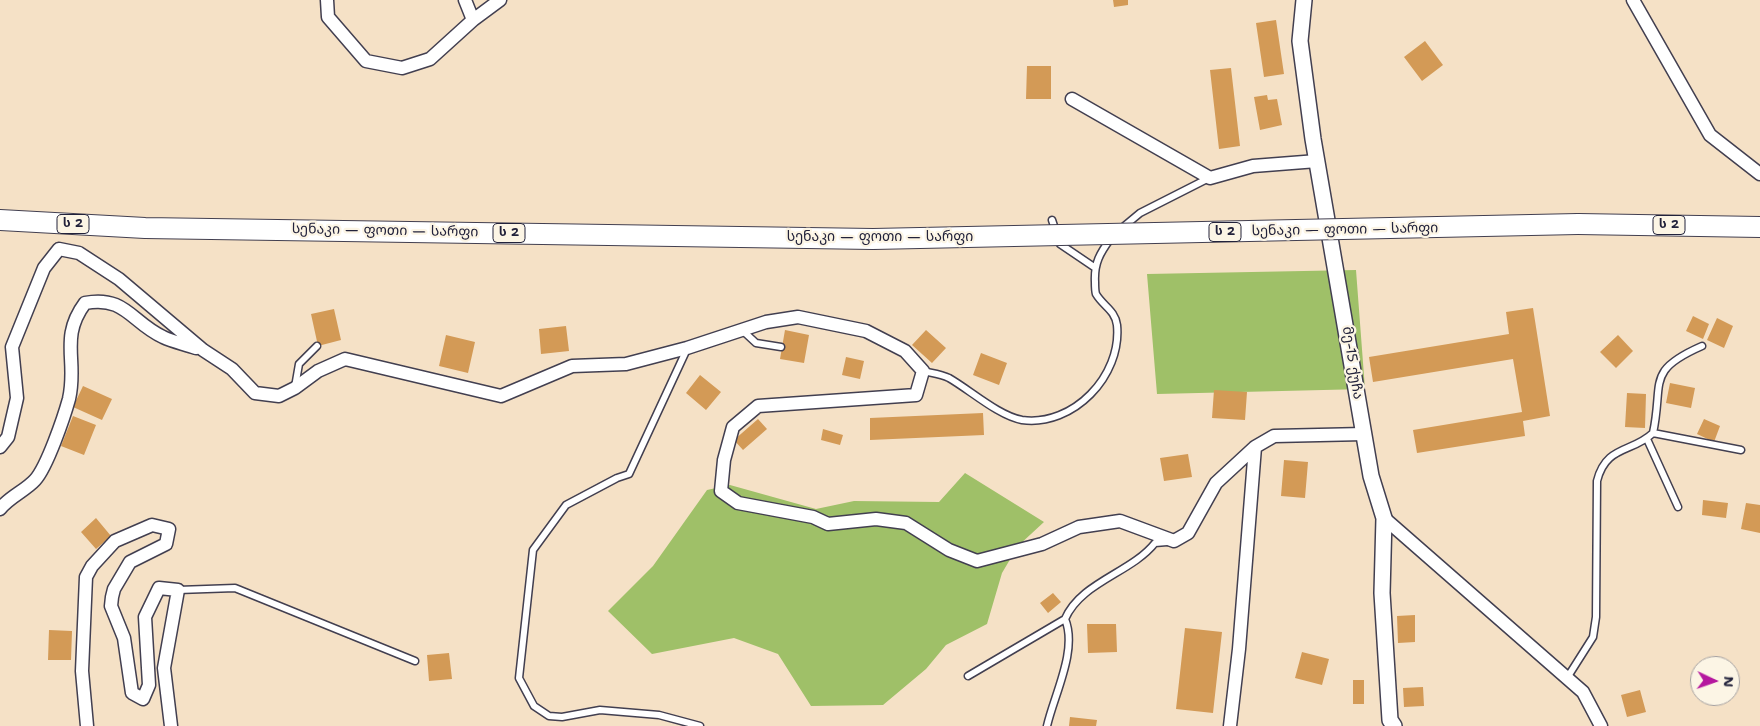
<!DOCTYPE html>
<meta charset="utf-8">
<style>
body{margin:0}
#map{position:relative;width:1760px;height:726px;overflow:hidden;background:#f5e1c6;font-family:"Shantell Sans",sans-serif}
canvas{display:block}
.north{position:absolute;left:1690px;top:656px;width:50px;height:50px;box-sizing:border-box;background:#fcf5e5;border:1px solid #a5a1a1;border-radius:50%;rotate:93deg;font-size:14px;font-weight:700;line-height:20px;text-align:center;color:#22223b}
.north::after{content:'';display:block;margin:auto;width:18px;height:22px;background:#b5179e;clip-path:polygon(50% 0,100% 100%,50% 72%,0 100%)}
</style>
<div id="map">
<canvas width="1760" height="726"></canvas>
<div class="north">N</div>
</div>
<script>
const ctx = document.querySelector('canvas').getContext('2d');
ctx.lineJoin = 'round';
function fillPath(path, color) { ctx.fillStyle = color; ctx.fill(path, 'evenodd'); }
function stroke(path, color, width, dash) { ctx.strokeStyle = color; ctx.lineWidth = width; ctx.lineCap = dash ? 'butt' : 'round'; ctx.setLineDash(dash || []); ctx.stroke(path); }
function label(font, color, halo, rows, align = 'center') {
  ctx.font = font + ' "Shantell Sans","Noto Sans Georgian",sans-serif'; ctx.lineWidth = 4.5; ctx.setLineDash([]); ctx.textBaseline = 'middle'; ctx.strokeStyle = halo; ctx.fillStyle = color; for (const [text, x, y, turn = 0] of rows) {
    ctx.save(); ctx.translate(x, y); ctx.rotate((+turn || 0) * Math.PI / 180); ctx.textAlign = isNaN(turn) ? turn : align; if (halo) ctx.strokeText(text, 0, 0); ctx.fillText(text, 0, 0); ctx.restore();
  }
}
fillPath(new Path2D(`
 M1356,270L1365,389L1157,394L1147,274Z
 M965,473L1044,522L1018,546L1002,573L987,624L946,645L926,669L883,705L811,706L778,654L734,638L652,654L608,611L653,566L707,490L730,485L816,509L854,501L939,502Z`), '#9fc068');
fillPath(new Path2D(`
 M1113,0H1128V5L1114,7Z
 M1276,20L1284,74L1264,77L1256,23Z
 M1425,41L1443,65L1422,81L1404,57Z
 M1027,66H1051V99H1026Z
 M1231,68L1240,146L1219,149L1210,70Z
 M1267,95L1268,100L1277,99L1282,125L1260,130L1254,97Z
 M1533,308L1550,416L1523,421L1525,436L1417,453L1413,430L1522,412L1513,359L1373,382L1369,357L1509,334L1506,312Z
 M334,309L341,340L318,346L311,314Z
 M1693,316L1709,324L1703,339L1686,331Z
 M1717,318L1733,326L1724,348L1707,340Z
 M566,326L569,351L541,354L539,329Z
 M785,330L809,335L804,363L780,359Z
 M926,330L946,348L932,363L912,345Z
 M446,335L475,342L468,373L439,366Z
 M1618,335L1633,351L1616,368L1600,352Z
 M981,353L1007,363L999,385L973,375Z
 M846,357L864,361L860,379L842,375Z
 M700,375L721,392L706,410L686,393Z
 M1670,383L1695,388L1691,408L1666,403Z
 M83,386L112,399L102,420L73,407Z
 M1214,390L1247,392L1245,420L1212,418Z
 M1627,393L1646,394L1645,428L1625,427Z
 M983,413L984,435L870,440V418Z
 M73,416L96,425L84,455L61,446Z
 M758,419L767,429L743,450L734,440Z
 M1704,419L1720,426L1714,442L1697,434Z
 M823,429L843,435L840,445L821,440Z
 M1188,454L1192,477L1164,481L1160,458Z
 M1284,460L1308,462L1305,498L1281,496Z
 M1703,500L1728,503L1726,518L1702,515Z
 M1746,503L1760,505V533L1741,529Z
 M96,518L111,536L96,549L81,532Z
 M1053,593L1061,602L1048,613L1040,603Z
 M1415,615V642L1398,643L1397,616Z
 M1087,624H1116L1117,652L1088,653Z
 M1185,628L1222,632L1213,713L1176,709Z
 M49,630L72,631L71,660H48Z
 M1302,652L1329,659L1322,685L1295,678Z
 M449,653L452,679L429,681L427,655Z
 M1353,680H1364V704H1353Z
 M1423,687L1424,706L1404,707L1403,688Z
 M1640,690L1646,712L1627,717L1621,695Z
 M1070,717L1097,720L1096,726H1069Z`), '#d39a56');
const service = new Path2D(`
 M1052,220L1060,244L1094,267
 M1122,228L1140,213L1209,178
 M742,330L756,343L781,347
 M687,349L629,474L617,478L566,505L533,550L519,678L534,706L549,716L562,717L600,710L659,715L700,726
 M923,371C931,373 941,374 949,378C970,390 999,416 1022,420C1073,427 1122,376 1117,325C1115,310 1103,306 1096,294C1095,291 1095,286 1095,282C1094,263 1100,253 1111,238
 M295,387L299,364L317,346
 M1653,433L1741,450
 M1647,439L1678,507
 M178,590L235,588L415,661
 M968,676L1065,619C1081,582 1131,573 1155,543L1167,542
 M1567,678L1593,637L1596,617L1597,481C1606,445 1632,453 1653,433C1664,382 1645,371 1702,346
 M1047,726C1054,695 1078,650 1065,619`);
const minor = new Path2D(`
 M327,0L328,17L366,61L402,68L430,59L473,20L500,0
 M465,0L473,20
 M1633,0L1710,135L1760,174
 M1072,99L1210,178L1253,166L1317,161
 M0,447L8,437L17,398L12,347L44,268L59,249L79,253L119,279L203,350L232,369L255,393L279,396L295,388L318,371L345,359L501,396L572,366L626,364L687,348L766,322L798,317L866,331L905,351L923,371L916,395L758,406L733,427L724,460L721,491L738,503L813,517L828,524L876,519L906,523L949,550L977,561L1042,544L1079,527L1120,521L1174,541L1188,533L1216,483L1255,447
 M0,509C9,497 25,491 35,480C47,467 64,417 69,399C78,361 59,338 85,303C125,295 132,323 163,337C173,342 185,344 196,348
 M1384,518L1583,692L1601,726
 M87,726L82,671L86,577L92,566L115,541L152,525L169,529L166,544L130,562L114,589L112,597L111,606L124,638L132,693L143,699L149,685L145,617L159,588L178,590L164,668L171,726
 M1230,726L1239,649L1255,447L1274,436L1364,434`);
const tertiary = new Path2D(`
 M1304,0L1300,41L1313,139L1371,476L1384,518L1382,593L1390,720L1394,726`);
const trunk = new Path2D(`
 M0,220L145,228L873,239
 M1578,224L1760,227`);
stroke(service, '#423f50', 9);
stroke(minor, '#423f50', 15);
stroke(tertiary, '#423f50', 18);
stroke(trunk, '#423f50', 22);
stroke(service, '#fff', 6);
stroke(minor, '#fff', 12);
stroke(tertiary, '#fff', 15);
stroke(trunk, '#fff', 20);
const trunkBridge = new Path2D(`
 M873,239L1578,224`);
stroke(trunkBridge, '#423f50', 22, []);
stroke(trunkBridge, '#fff', 20);
for (const [x, y, w] of [
 [73,224,32],
 [1669,225,32],
 [1225,232,32],
 [509,233,32]
]) { const box = new Path2D(); box.roundRect(x - w / 2, y - 9.5, w, 19, 4); ctx.fillStyle = '#fcf5e5'; ctx.fill(box); stroke(box, '#22223b', 1); }
label('bold 12px', '#22223b', null, [
 ["ს 2",73,224],
 ["ს 2",1669,225],
 ["ს 2",1225,232],
 ["ს 2",509,233]
]);
label('14px', '#22223b', '#fcf5e5', [
 ["სენაკი — ფოთი — სარფი",1345,230,-1],
 ["სენაკი — ფოთი — სარფი",385,231,1],
 ["სენაკი — ფოთი — სარფი",880,237],
 ["მე-15 ქუჩა",1352,363,81]
]);
</script>
